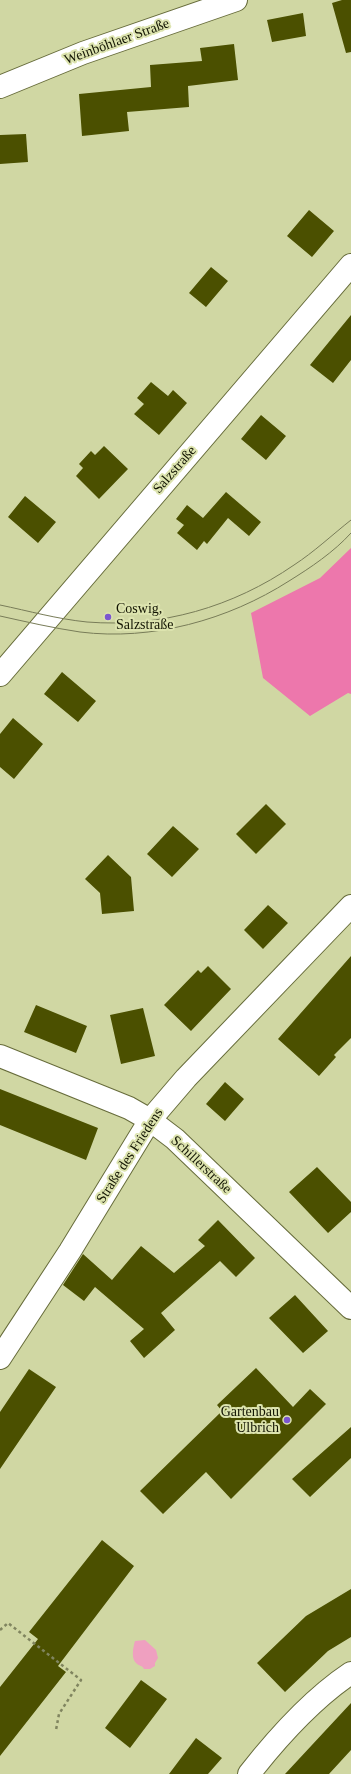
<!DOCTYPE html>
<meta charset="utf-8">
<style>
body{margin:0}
canvas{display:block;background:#d0d7a3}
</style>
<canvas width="351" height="1774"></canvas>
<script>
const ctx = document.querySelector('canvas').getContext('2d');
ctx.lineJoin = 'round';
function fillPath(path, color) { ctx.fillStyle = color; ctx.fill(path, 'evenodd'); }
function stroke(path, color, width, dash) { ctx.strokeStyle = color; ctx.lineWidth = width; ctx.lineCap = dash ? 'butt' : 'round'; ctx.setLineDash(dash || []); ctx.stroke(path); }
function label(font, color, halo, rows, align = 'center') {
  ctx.font = font + ' Georgia,serif'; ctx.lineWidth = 4; ctx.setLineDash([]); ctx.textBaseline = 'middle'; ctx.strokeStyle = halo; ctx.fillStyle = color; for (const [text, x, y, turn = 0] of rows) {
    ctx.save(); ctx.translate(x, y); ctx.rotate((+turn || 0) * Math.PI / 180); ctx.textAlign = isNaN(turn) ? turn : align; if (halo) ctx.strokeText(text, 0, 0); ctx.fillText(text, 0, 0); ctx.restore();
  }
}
fillPath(new Path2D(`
 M145,1640L156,1650L158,1658L155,1663V1666L150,1669H144C142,1665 139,1666 136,1663C131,1658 133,1648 135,1641Z`), '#efa0c0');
fillPath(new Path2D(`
 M351,548V694L348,693L310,716L263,678L251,613L320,578Z`), '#ed77ac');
fillPath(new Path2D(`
 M342,0H351V52L346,53L332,3Z
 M303,13L306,36L272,42L267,20Z
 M234,44L238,80L188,86L189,107L127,112L129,131L82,136L79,94L151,87L150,65L202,61L200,48Z
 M26,134L28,162L0,164V135Z
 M309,210L334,231L312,257L287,236Z
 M211,267L228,281L206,307L189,293Z
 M351,315V360L333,383L310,365Z
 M151,382L168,396L173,390L187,403L159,435L134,414L144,404L137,398Z
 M261,415L286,436L266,460L241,439Z
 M104,446L128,469L99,499L76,476L83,468L79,464L91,451L95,455Z
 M226,492L261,522L249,536L228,518L207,544L204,541L197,550L177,533L184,525L176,519L187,505L203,518Z
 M25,496L56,522L38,543L8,517Z
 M62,672L96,701L78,722L44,694Z
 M13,718L43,744L14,779L0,767V734Z
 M266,804L286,824L256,854L236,834Z
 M173,826L199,849L172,877L147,854Z
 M108,855L131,877L134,911L102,914L100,893L85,879Z
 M268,905L288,923L263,949L244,930Z
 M351,956V1038L334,1055L336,1057L319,1076L278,1039Z
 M208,966L231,989L191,1031L164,1005L198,970L201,973Z
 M36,1005L87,1026L76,1053L24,1032Z
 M143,1008L155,1056L121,1064L110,1015Z
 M225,1082L244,1099L225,1121L206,1104Z
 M0,1089L98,1128L86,1160L0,1125Z
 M317,1167L351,1202V1212L328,1233L289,1192Z
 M218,1220L255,1258L236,1277L220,1261L161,1313L175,1330L144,1358L130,1341L144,1329L95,1287L84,1301L63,1285L83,1254L112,1280L141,1246L174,1273L205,1246L198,1240Z
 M295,1295L328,1331L303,1353L269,1318Z
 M256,1368L293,1407L310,1389L326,1404L231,1499L206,1472L163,1514L140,1491L222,1411L217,1405Z
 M29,1369L56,1387L0,1469V1412Z
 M351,1427V1458L310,1497L292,1479Z
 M102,1540L134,1566L58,1666L66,1672L0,1756V1687L38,1639L29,1632Z
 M351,1589V1637L328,1651L285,1692L257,1663L306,1616Z
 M141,1680L167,1699L130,1748L105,1728Z
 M351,1703V1750L329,1774H285Z
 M196,1738L222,1758L208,1774H169Z`), '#4b5000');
const minor = new Path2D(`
 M0,675L351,265
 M0,1056L129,1108L150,1120L175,1139L351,1308
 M0,1358L70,1251L150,1120L186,1078L351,906
 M249,1774C278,1737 312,1699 351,1673`);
const secondary = new Path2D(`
 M0,87L83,53L236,0`);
stroke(minor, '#676c3b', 24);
stroke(secondary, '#676c3b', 24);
stroke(new Path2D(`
 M0,1630L8,1623L81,1680L59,1714L56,1730`), '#80855f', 2.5, [3, 3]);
stroke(minor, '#fff', 22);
stroke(secondary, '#fff', 22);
stroke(new Path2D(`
 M0,605C29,611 57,619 87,622C161,628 233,607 294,565C314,552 332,535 351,520
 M0,616C27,622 53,628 80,632C152,641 228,620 289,581C310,568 334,552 351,533`), '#787c58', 1);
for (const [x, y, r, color] of [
 [108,617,4,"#7b56d0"],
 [287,1420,4,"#7b56d0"]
]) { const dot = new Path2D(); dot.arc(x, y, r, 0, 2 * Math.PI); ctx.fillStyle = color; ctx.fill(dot); stroke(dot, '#dde4af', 1.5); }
label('14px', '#121402', '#dde4af', [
 ["Weinböhlaer Straße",117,42,-20],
 ["Salzstraße",175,470,-49],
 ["Straße des Friedens",130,1156,-57],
 ["Schillerstraße",201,1165,43]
]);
label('14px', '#121402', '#dde4af', [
 ["Coswig,",116,609],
 ["Salzstraße",116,625],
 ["Gartenbau",279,1412,"right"],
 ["Ulbrich",279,1428,"right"]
], 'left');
</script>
